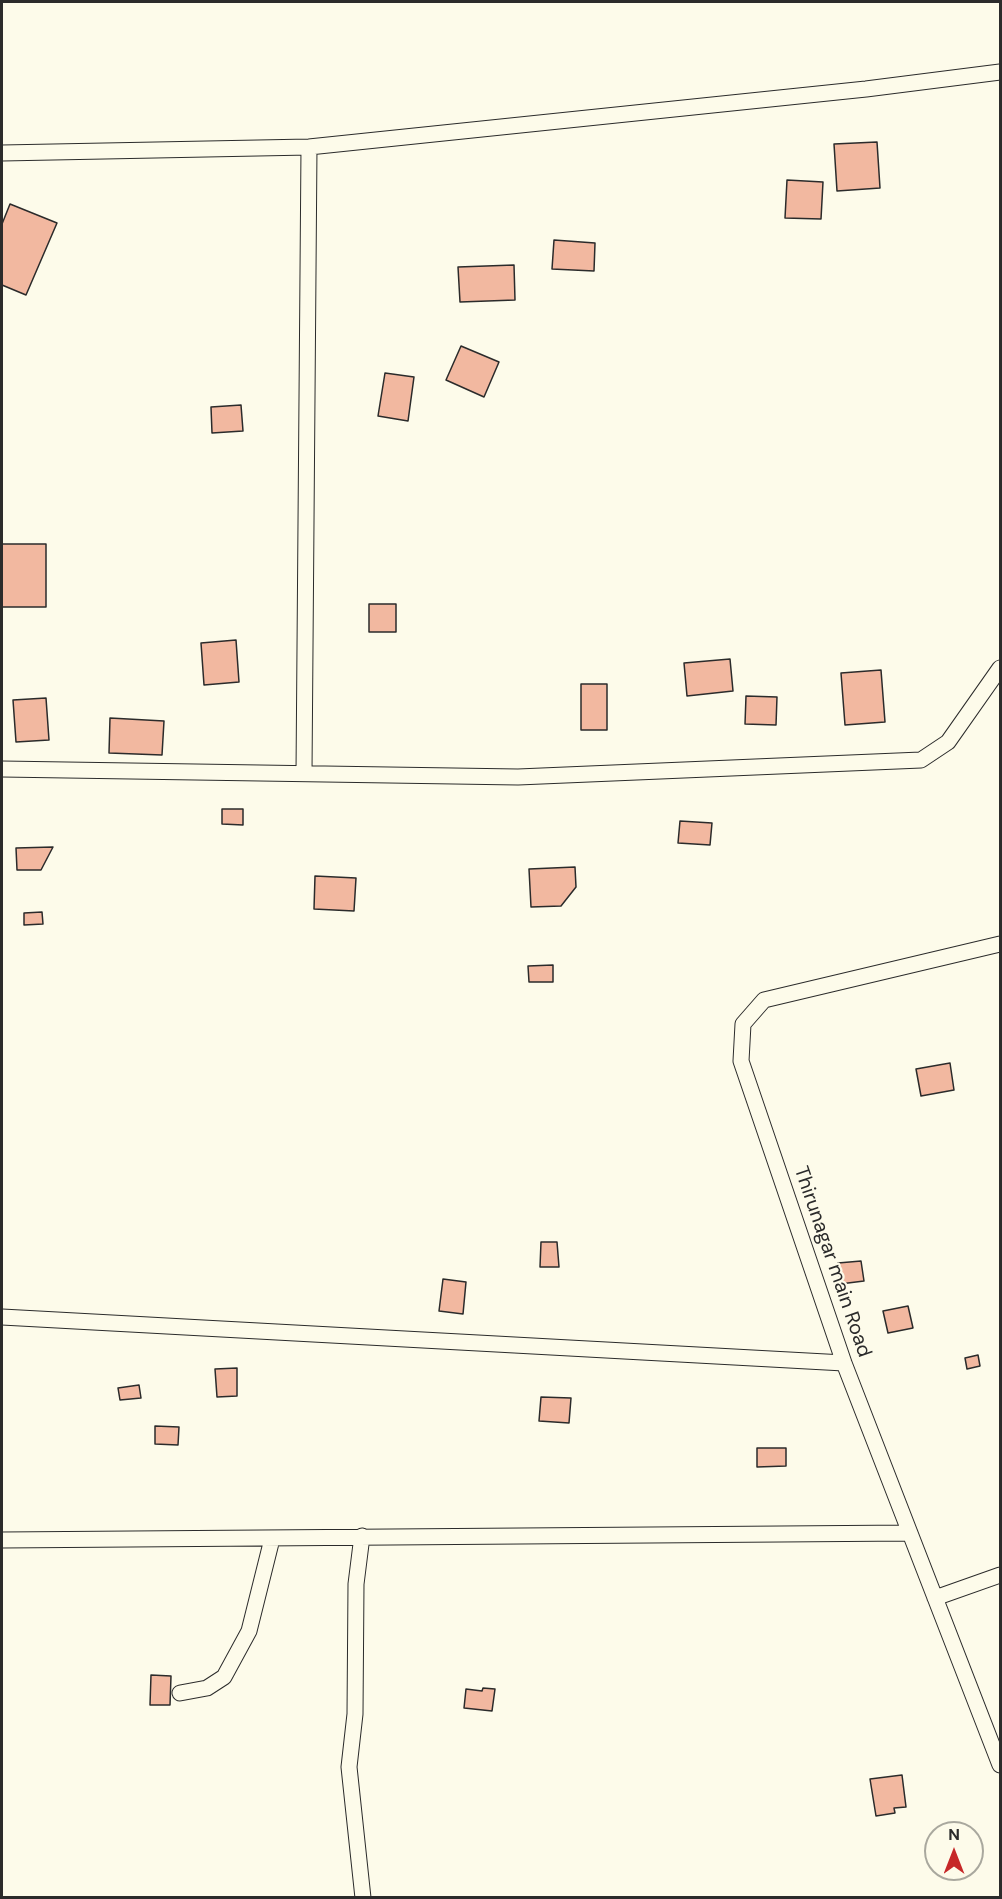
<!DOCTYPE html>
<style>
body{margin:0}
#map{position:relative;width:1002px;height:1899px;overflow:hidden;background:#fdfbea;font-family:"DM Sans",sans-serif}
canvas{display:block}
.frame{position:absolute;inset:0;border:3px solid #2b2b2b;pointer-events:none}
.north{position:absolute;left:924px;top:1821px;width:60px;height:60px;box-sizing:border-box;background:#fdfbea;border:2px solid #a9a89e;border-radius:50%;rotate:0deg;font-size:16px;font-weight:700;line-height:24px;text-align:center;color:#2b2b2b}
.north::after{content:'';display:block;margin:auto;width:21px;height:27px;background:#c62828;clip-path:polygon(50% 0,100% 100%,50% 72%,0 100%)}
</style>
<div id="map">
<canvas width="1002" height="1899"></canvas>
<div class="frame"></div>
<div class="north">N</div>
</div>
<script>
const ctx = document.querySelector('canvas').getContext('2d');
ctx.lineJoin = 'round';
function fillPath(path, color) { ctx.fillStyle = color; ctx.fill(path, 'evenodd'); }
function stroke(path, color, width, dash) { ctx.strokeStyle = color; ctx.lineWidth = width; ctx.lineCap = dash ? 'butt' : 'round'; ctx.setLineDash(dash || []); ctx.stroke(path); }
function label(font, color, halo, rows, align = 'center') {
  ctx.font = font + ' "DM Sans",sans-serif'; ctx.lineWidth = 4.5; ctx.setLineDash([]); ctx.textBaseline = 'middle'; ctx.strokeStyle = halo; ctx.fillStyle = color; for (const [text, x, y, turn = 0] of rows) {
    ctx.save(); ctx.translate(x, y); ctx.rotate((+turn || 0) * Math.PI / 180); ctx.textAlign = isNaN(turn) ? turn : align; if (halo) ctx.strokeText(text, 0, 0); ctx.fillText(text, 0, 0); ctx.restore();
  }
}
const building = new Path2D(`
 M877,142L880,188L837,191L834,144Z
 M787,180L823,182L821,219L785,218Z
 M10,204L57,223L26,295L2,285V224Z
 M554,240L595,243L594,271L552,269Z
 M514,265L515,300L460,302L458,267Z
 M461,346L499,362L484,397L446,380Z
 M385,373L414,377L408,421L378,416Z
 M241,405L243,431L212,433L211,407Z
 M2,544H46V607H2Z
 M369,604H396V632H369Z
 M236,640L239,682L204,685L201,643Z
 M730,659L733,691L687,696L684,663Z
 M881,670L885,722L845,725L841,673Z
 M581,684H607V730H581Z
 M746,696L777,697L776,725L745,724Z
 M46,698L49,740L16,742L13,700Z
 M110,718L164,721L162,755L109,753Z
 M222,809H243V825L222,824Z
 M680,821L712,823L710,845L678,843Z
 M53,847L41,870H17L16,848Z
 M575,867L576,887L561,906L531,907L529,869Z
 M315,876L356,878L354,911L314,909Z
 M42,912L43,924L24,925V913Z
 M553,965V982H529L528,966Z
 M950,1063L954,1090L921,1096L916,1069Z
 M541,1242H557L559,1267H540Z
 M861,1261L864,1281L840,1284L838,1263Z
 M443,1279L466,1282L463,1314L439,1311Z
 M908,1306L913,1328L888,1333L883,1311Z
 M978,1355L980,1366L967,1369L965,1358Z
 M237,1368V1396L217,1397L215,1369Z
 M139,1385L141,1398L120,1400L118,1388Z
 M541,1397L571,1398L569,1423L539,1421Z
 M155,1426L179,1427L178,1445L155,1444Z
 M757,1448H786V1466L757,1467Z
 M151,1675L171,1676L170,1705H150Z
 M483,1688L495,1689L492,1711L464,1708L466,1689L482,1691Z
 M902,1775L906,1807L894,1808L895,1813L876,1816L870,1779Z`);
fillPath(building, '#f2b8a0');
stroke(building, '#2b2b2b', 1.5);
const street = new Path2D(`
 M2,153L309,147L866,89L1000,72
 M2,769L518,777L921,760L948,742L1000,668
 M304,772L309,147
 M1000,944L764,1000L743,1024L741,1061L844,1363L1000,1765
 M2,1317L844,1363
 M362,1536L356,1584L355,1714L349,1767L363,1898
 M2,1540L910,1533
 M935,1598L1000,1575
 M180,1693L207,1688L224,1677L249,1631L272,1539`);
stroke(street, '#2b2b2b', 17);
stroke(street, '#fdfbea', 15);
label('20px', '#2b2b2b', '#fdfbea', [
 ["Thirunagar main Road",832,1262,71]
]);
</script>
